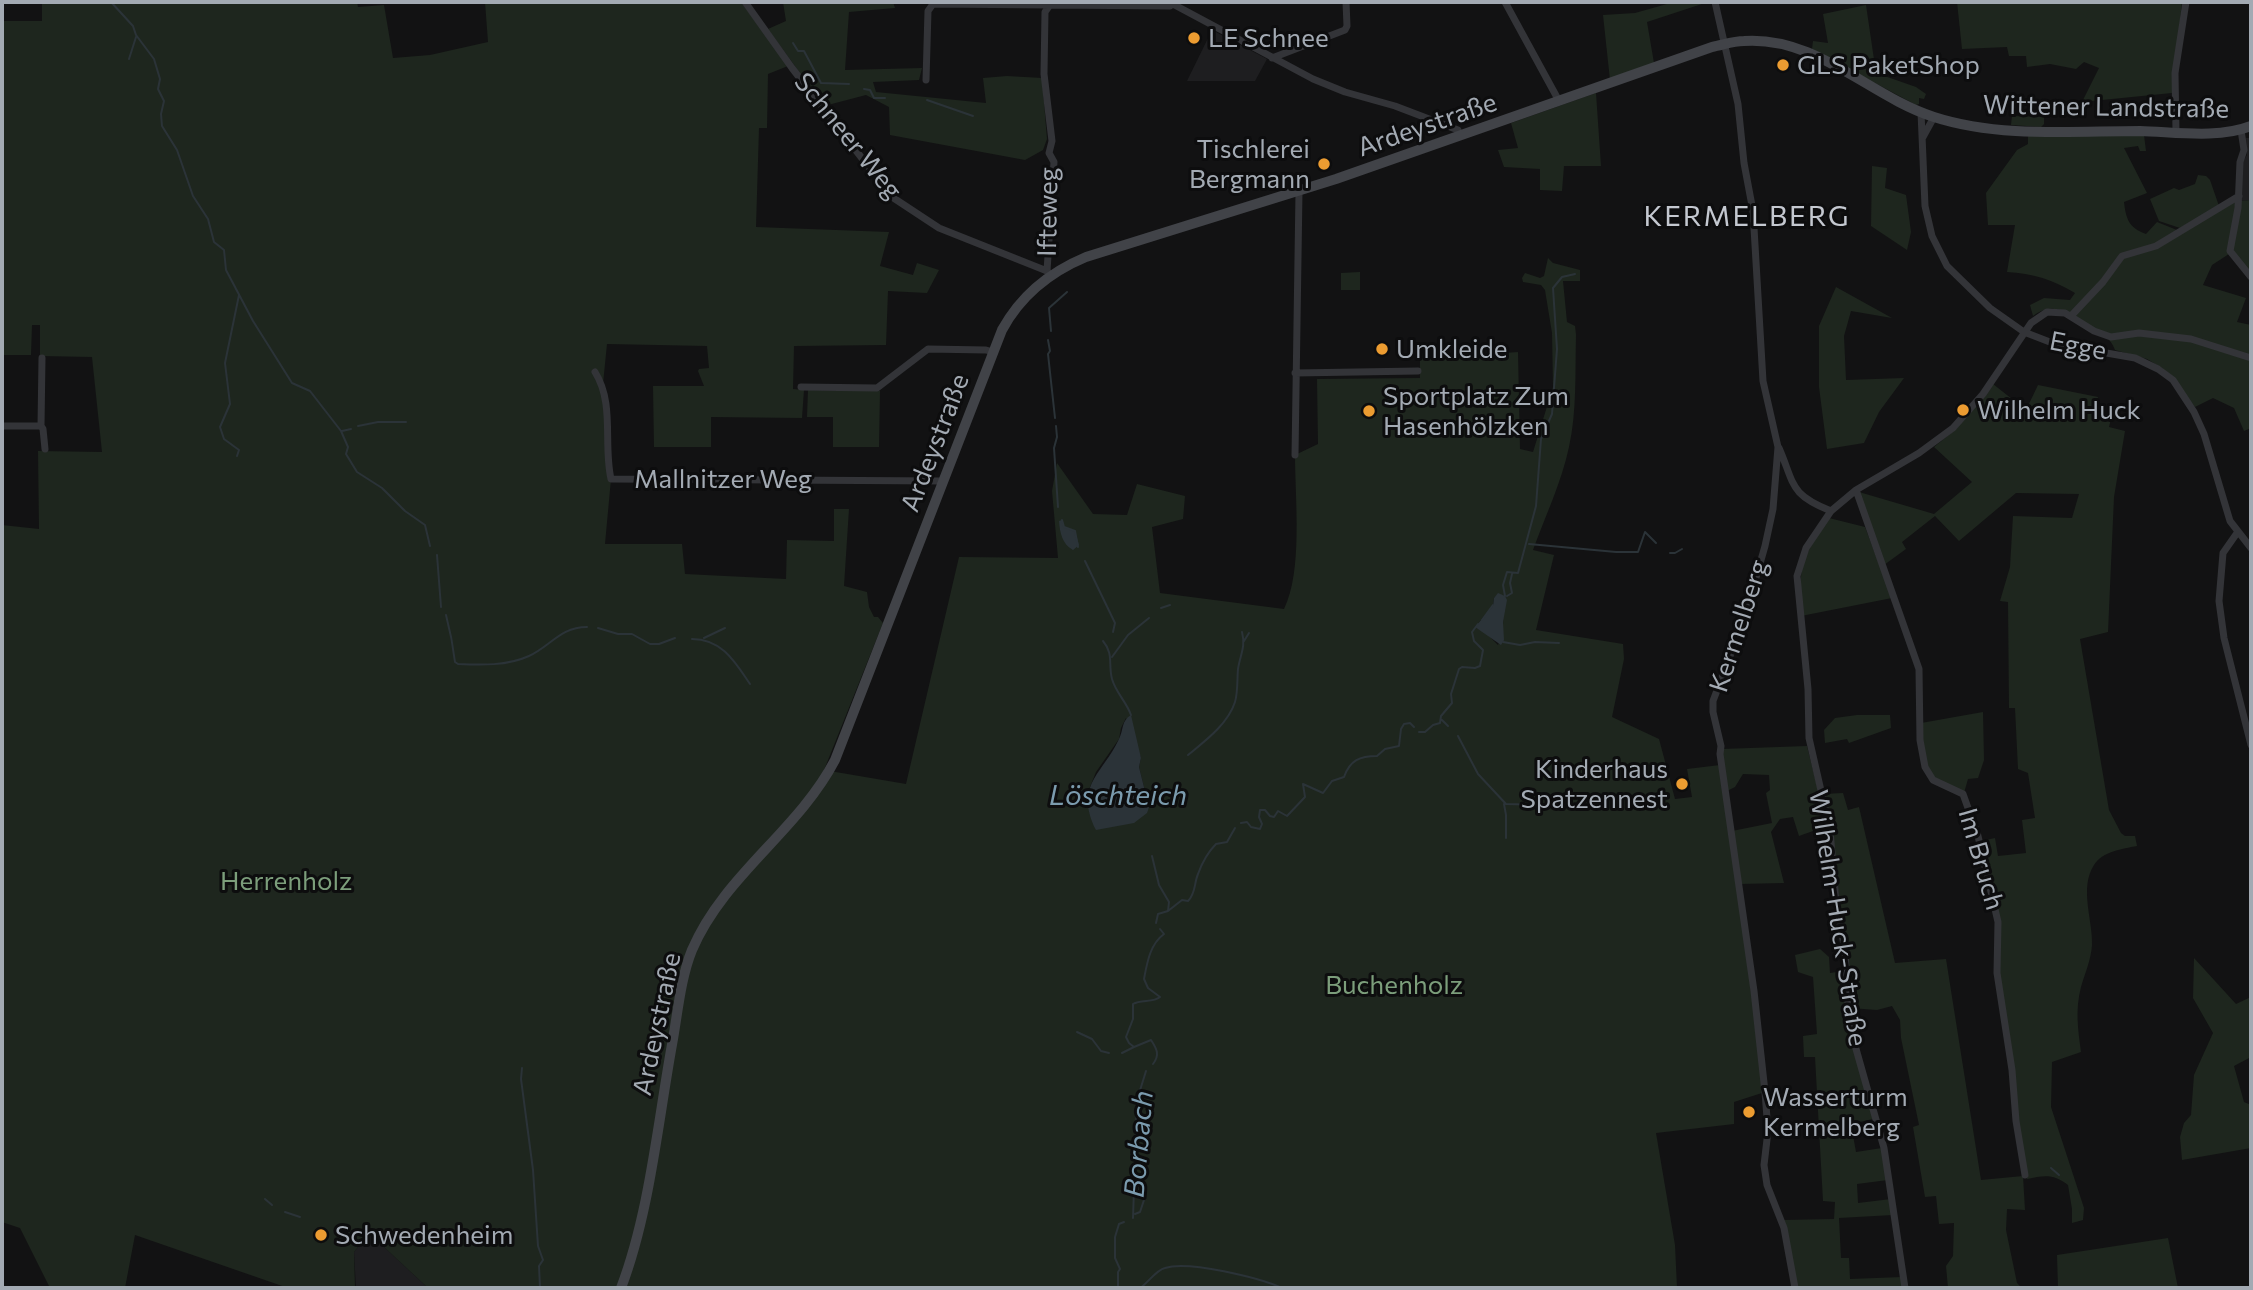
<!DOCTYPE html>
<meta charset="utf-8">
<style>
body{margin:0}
#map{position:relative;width:2253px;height:1290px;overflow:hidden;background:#121213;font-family:Commissioner,sans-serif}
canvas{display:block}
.frame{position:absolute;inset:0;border:4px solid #a3aab3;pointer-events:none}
</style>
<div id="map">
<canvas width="2253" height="1290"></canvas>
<div class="frame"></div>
</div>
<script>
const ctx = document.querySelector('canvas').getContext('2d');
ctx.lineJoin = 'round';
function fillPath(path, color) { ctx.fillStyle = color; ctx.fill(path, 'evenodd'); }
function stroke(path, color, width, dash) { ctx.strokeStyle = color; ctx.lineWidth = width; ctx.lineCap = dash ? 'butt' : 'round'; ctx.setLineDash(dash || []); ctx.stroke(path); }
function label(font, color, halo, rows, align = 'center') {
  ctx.font = font + ' Commissioner,sans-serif'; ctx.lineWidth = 6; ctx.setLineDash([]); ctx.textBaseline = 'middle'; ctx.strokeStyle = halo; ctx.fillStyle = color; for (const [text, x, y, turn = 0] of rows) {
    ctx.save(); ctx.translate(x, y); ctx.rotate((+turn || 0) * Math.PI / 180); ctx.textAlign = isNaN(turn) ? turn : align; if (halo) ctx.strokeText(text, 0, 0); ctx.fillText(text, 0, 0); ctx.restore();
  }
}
fillPath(new Path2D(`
 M1212,30L1267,59L1255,81H1187Z
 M2246,138H2251V200L2240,201L2241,165L2247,155Z
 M369,1233L428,1288H356L354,1252Z`), '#1e1e20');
fillPath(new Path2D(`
 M42,2H357L358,7L384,5L393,58L430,55L488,42L485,2H741L788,66L768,74L767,128H759L756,227L889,232L880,266L913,275L917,263L939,270L927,293L888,291L886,345L794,346L793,389L804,390L802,418L711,417V447H654L653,386H704L698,371L699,369L709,368L707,346L607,344L603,384L611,479L605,544H682L685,574L786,579L787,540L834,541V509H849L844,586L867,592L869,607L874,617H878L883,623L824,770L906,784L959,557L1058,558L1052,491L1057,463L1093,514L1127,515L1137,484L1185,496L1183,519L1152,527L1160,593L1284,609C1303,571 1295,499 1295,455L1318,444L1317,379L1420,378V353L1463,356L1518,352L1520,449L1533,452L1553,387L1552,333L1545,290L1541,285L1523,282L1522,278L1525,273L1540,278L1544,276L1548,258L1553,263L1580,270V281H1563L1567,322L1575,326L1576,335C1575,373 1577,411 1569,447C1562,481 1545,517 1533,550L1554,555L1536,630L1623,644L1624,659L1612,717L1659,739L1675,799L1692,797L1687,769L1720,765L1765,1092L1734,1102V1124L1656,1133L1675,1245L1677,1288H428L369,1233L354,1252L355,1288H288L135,1235L125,1288H50L20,1228L2,1222V525L39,529L38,451L102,452L92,357L40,356V325H32L31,355H2V21H42ZM1497,595C1504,613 1506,627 1498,645L1486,633L1475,627L1493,606L1494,598ZM1126,718L1141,758L1139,767L1149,807L1090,815L1088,792L1096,772L1119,739L1121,728Z
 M783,2H893L895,8L849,12L845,70L922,68L919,80L873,82L876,92L986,103L983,78L1007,76L1042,78L1047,139L1043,150L1025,160L890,135L889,107L866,95L824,106L768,29L786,21Z
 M1674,2H1708L1647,22L1654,63L1610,80L1603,15L1635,13Z
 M1957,2H2182L2172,93L2082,102L2099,68L2084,62L2076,69L2050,64L2027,67L2026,56H2009L2007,47L1962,49Z
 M1866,5L1876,73L1916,87L1926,94L1924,99L1919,98V104L1916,105L1812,49L1813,41L1828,43L1823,14Z
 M1596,93L1601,166H1564L1562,191L1540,190V169L1504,167L1498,150L1518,148L1511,123Z
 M2012,116L2044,117V124L2041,127L2011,125Z
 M2028,134L2144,135L2146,151H2140L2138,146L2124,148L2147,193L2124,202C2126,219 2129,228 2146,234L2157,222L2177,230L2157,247L2237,200L2229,254L2212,265L2203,285L2246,298L2237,322L2251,325V428L2244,431L2234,408L2213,398L2195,407L2162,368L2147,359L2115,350C2110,337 2103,335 2092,328C2074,315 2054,299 2033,316L2030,305L2044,298L2070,300L2075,293C2054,280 2032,273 2007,272L2015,225H1988L1986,193L2017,150L2028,144Z
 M1872,166L1887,168L1885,188L1906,195L1911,232L1907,250L1871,226Z
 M2198,175L2206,176L2210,180L2219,206L2180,228L2159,221L2150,199L2174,188L2179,190L2195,184Z
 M2251,200V274L2231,248L2240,201Z
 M1360,272V290H1341V273Z
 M1836,287L1892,318L1851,311L1844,336L1846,380L1904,378L1879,412L1864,443L1827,449L1819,387V326Z
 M1993,384L2026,410L2038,385L2098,397L2094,415L2111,419L2109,427L2125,431L2114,497L2108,632L2080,639L2109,810L2121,833L2125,836H2135L2137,846C2122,849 2103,851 2094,865C2079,888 2093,920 2092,945C2091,960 2085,973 2081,987C2075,1010 2078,1029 2081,1052L2052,1062L2051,1107L2084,1208L2083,1220L2072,1223V1209L2068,1185C2054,1174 2045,1175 2027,1179L2026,1176L1998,973L2000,935L1981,841L1995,838L1998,856L2026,853L2022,820L2035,818L2028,773L2018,769L2015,708H2009L2008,602L2000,601L2010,567L2013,516L2072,518L2079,494L2016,493L1959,541L1935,516L1902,542L1906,549L1884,565L1859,492L1934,514L1972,482L1934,447L1956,429Z
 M808,390L880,391L879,447H833V417H807Z
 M1829,518L1865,527L1892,598L1801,616C1799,567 1800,559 1829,518Z
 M1983,712L1984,760L1978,778L1968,779L1964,793L1933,778L1926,767L1921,723Z
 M1857,715H1890L1891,728L1849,743L1847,739L1825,743L1824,730L1835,718Z
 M1807,746L1827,826L1799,836L1793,817L1780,819L1771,832L1784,883L1739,884L1732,831L1772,823L1766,793L1770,790L1769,775L1743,774L1735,787L1727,791L1722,749Z
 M1843,793L1848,810L1859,807L1895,963L1946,959L1981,1180L2023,1176L2025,1210L2007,1209L2006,1230L2017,1283L2022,1288H1948L1946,1266L1953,1256L1954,1223L1939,1224L1936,1196L1925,1197L1913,1127L1919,1125L1901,1038L1900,1020L1892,1006L1877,1010L1850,1008L1843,924L1824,794Z
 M1820,949L1829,957L1830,973L1844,971L1845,1001L1873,1119L1851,1124L1856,1152L1882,1148L1888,1180L1857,1184L1858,1203L1891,1199L1893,1215L1839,1218L1841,1258H1849L1850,1279L1902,1277L1904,1288H1797L1783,1220L1834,1219L1835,1202L1823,1201L1815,1057H1804L1803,1036L1817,1034L1813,977L1798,972L1795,955Z
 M2194,958L2236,1004L2251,997V1057L2234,1066L2244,1102L2251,1105V1148L2182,1160L2180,1137L2184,1123L2191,1115L2194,1075L2213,1033L2193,998Z
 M2168,1238L2178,1288H2058L2057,1255Z`), '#1e261e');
fillPath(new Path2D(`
 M1062,520L1064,527L1075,531L1079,545L1073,550C1062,544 1060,533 1059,521Z
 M1498,593L1505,596L1507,600L1503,622L1504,640L1501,645L1475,627L1493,606L1494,598Z
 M1131,715L1141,758L1139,767L1149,807L1147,813L1134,823L1096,830C1074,785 1102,775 1119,739C1124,729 1121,721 1131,715Z`), '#2b3338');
stroke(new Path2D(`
 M111,2L133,26L136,35L154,59L160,79L158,89L164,101L161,114L162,126L177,150L193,196L208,219L214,242L224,250L226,270L253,321L292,383L310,391L341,431L348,447L346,454L357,472L382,488L405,511L425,525L430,546
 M793,43L798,51H804L821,83L849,84
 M129,59L136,37
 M864,89L870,90L874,98H885
 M927,100L973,116
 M1051,331L1049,308L1067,292
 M1048,340L1050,351L1048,354L1055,418
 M358,426L378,422H406
 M1056,426L1057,437L1054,448L1058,507
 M342,431L351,429
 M237,456L239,450L224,439L220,427L230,404L225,363L239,295
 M1062,520L1064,527L1075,531L1078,547
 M1529,544L1616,552H1638L1645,532L1656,543
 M1670,553H1675L1682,549
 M437,555L441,607
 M1085,561L1115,623L1113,632
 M1505,596L1503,585L1507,572L1518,573L1536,506L1541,439L1552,414L1557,349L1553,288L1562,277L1575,274
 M1507,596L1512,593L1510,583L1512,574
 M1161,608L1170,605
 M446,615C450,630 453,645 455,662L458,664C481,665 507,666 529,656C551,646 560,627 587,627
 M1482,620L1493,605
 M598,628L618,634H632L650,644H659L675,638
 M704,638L725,628
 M692,639C722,639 735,662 750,684
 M1103,641C1114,654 1108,664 1112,679C1116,693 1126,701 1131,715
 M1244,641L1249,633
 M1503,642L1520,645L1535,642L1559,643
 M1112,657L1128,635L1149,618
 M1442,720L1448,726
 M1419,732H1425L1433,725L1440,723L1441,716L1452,703L1451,694L1459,669L1462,667L1475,668L1480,666L1483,650L1474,641L1472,632L1478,624
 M1458,736L1478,774L1506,804L1582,806
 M1188,755C1205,741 1228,724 1235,702C1238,692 1237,680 1238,669C1240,655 1246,647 1242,632
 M1504,804L1506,815V838
 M1241,823L1247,822L1251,827L1260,829L1262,824L1259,817L1260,810H1265L1270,816L1274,817L1278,811L1287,816L1305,797L1303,784L1323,793L1332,781L1344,777C1350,760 1360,756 1377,756L1385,749L1399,746L1401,729L1404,724L1410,723L1414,727
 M1152,856L1159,885L1169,902L1168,911L1158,914L1156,923
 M1168,911L1182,900L1188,901C1196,893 1194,883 1198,874C1202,863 1209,851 1216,844L1227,842L1235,828
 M1077,1032L1092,1039L1101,1051L1109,1053
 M1122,1053L1134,1047
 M1153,1064C1160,1055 1157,1049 1151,1040L1134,1047L1129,1043L1126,1037L1133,1019V1004C1141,999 1153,1003 1160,997L1148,988L1144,979C1147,963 1150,944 1164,934L1160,929
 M522,1068L521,1079L533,1170L538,1246L543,1260L539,1266L540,1288
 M2051,1168L2059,1175
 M265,1199L272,1205
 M285,1212L300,1217
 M1135,1214L1140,1212L1145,1197L1141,1184L1136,1182
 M1133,1218L1137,1100L1146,1071
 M1118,1288V1272L1120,1269L1115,1258V1237L1119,1224L1124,1222
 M1140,1288C1148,1283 1156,1270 1165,1268C1188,1260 1260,1278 1282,1288`), '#2b3338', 2);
stroke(new Path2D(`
 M745,2L792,68L892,197L939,228L1047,271L1051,275
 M1169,2L1313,79L1345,92L1395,106L1458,130L1460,136
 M1505,2L1559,101
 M1715,2L1738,104L1744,163L1753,211L1763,381L1778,447L1773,509L1765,546L1745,616L1713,701V712L1721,746L1720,754L1754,991L1765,1092L1768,1131L1764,1165L1767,1185L1784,1228L1795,1288
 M1272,58L1345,30L1347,26L1346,2
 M926,80L928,11L933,4L1170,6L1172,4
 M1921,112L1925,206L1932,236L1947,266L1990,308L2024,332L2055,344L2135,358L2158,369L2173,380L2194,412L2204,434L2230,521L2251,548
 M2241,130L2244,150L2240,162L2238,208L2230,251L2251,277
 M2176,132L2175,73L2186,2
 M1923,137L1934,117
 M1047,271L1054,162L1049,153L1052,141L1044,74L1045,12L1050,5
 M2071,316L2103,282L2122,256L2156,246L2239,196
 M595,372C615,404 603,444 611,479L943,481
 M1295,373L1418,371
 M801,387L877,388L928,349L986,350L993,352
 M2,426H41L42,358
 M41,426L43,429L45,449
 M1779,448C1795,485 1789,494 1831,511L1856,490L1919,453L1953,428L1983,394L2031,323L2047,312L2065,313L2094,331L2111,337L2139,333L2191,339L2251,358
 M1295,455L1299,192
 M1856,490L1919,669L1920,740L1925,767L1933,780L1963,794L1978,836L1998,922L1997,973L2012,1070L2016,1121L2025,1175
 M1831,511L1806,548L1797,576L1808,689L1809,738L1830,830L1836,902L1845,950L1849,1024L1884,1148L1905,1288
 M2237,533L2223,553L2219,601L2224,638L2251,745`), '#333438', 7);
stroke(new Path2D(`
 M621,1288C650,1212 658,1120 673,1039C678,1010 681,977 692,950C724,875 798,831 835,760L1002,330C1021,295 1050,272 1086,257L1336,179L1712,47C1723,45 1733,41 1744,41C1817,36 1869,96 1934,117C1999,138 2073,131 2140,131C2176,132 2217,139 2251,126`), '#414348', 10);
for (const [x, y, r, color] of [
 [1194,38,7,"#ec9c31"],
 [1783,65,7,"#ec9c31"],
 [1324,164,7,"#ec9c31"],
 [1382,349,7,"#ec9c31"],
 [1963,410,7,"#ec9c31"],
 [1369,411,7,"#ec9c31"],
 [1682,784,7,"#ec9c31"],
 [1749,1112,7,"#ec9c31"],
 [321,1235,7,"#ec9c31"]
]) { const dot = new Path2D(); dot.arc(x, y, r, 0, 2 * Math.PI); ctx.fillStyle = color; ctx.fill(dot); stroke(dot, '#0d0d0e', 2.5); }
label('26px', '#a3aab3', '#0d0d0e', [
 ["LE Schnee",1208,38],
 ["GLS PaketShop",1797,65],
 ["Tischlerei",1310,149,"right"],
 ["Bergmann",1310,179,"right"],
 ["Umkleide",1396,349],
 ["Sportplatz Zum",1383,396],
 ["Hasenhölzken",1383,426],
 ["Wilhelm Huck",1977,410],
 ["Kinderhaus",1668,769,"right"],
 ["Spatzennest",1668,799,"right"],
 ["Wasserturm",1763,1097],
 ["Kermelberg",1763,1127],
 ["Schwedenheim",335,1235]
], 'left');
label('26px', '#a3aab3', '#0d0d0e', [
 ["Wittener Landstraße",2106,107,1],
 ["Ardeystraße",1427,125,-19],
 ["Schneer Weg",848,136,51],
 ["Ifteweg",1048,212,-89],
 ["Egge",2078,346,11],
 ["Ardeystraße",935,443,-69],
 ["Mallnitzer Weg",723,479],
 ["Kermelberg",1739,626,-72],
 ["Im Bruch",1981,859,74],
 ["Wilhelm-Huck-Straße",1838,918,81],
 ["Ardeystraße",657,1024,-78]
]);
label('26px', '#7c9e7b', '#0d0d0e', [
 ["Herrenholz",286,881],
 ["Buchenholz",1394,985]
]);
ctx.letterSpacing = '2px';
label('28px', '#c4c8d0', '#0d0d0e', [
 ["KERMELBERG",1747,217]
]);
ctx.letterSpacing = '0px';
label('italic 28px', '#7b9bae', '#0d0d0e', [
 ["Löschteich",1118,796],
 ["Borbach",1139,1144,-85]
]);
</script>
